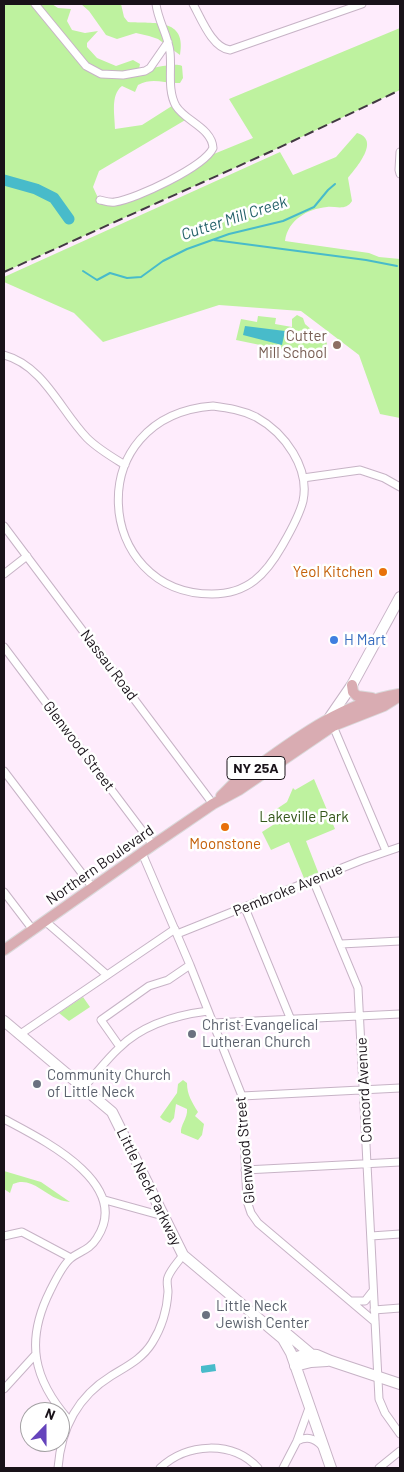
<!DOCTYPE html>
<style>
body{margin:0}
#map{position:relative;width:404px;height:1472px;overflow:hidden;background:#feecfc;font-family:Barlow,sans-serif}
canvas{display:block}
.frame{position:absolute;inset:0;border:5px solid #191219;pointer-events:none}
.north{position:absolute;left:20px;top:1402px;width:50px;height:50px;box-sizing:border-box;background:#fff;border:1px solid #a3a0a3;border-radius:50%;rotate:22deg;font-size:14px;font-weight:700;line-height:20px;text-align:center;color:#191219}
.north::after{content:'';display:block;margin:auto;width:18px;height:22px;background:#6544bc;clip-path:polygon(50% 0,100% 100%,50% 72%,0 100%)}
</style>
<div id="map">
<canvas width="404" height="1472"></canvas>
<div class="frame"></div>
<div class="north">N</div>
</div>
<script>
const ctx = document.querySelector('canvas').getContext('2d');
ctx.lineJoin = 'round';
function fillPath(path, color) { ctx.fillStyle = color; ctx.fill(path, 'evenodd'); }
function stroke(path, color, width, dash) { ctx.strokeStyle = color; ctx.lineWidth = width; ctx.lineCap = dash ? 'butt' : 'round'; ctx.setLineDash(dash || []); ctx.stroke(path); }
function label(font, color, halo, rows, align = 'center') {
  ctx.font = font + ' Barlow,sans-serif'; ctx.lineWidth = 5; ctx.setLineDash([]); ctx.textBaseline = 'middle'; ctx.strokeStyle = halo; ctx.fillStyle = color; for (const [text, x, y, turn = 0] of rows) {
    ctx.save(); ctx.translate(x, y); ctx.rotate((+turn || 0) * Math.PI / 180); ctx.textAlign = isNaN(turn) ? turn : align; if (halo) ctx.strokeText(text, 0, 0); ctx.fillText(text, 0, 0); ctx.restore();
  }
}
fillPath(new Path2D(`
 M4,4H52L58,8L71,9L67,21L72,30L85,33L98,31L87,43V47L97,58L116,66L133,60L140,64L139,69C153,70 172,62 182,66L183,78L180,83C163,84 154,77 138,85L135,92L122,86C110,95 115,116 115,129L142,125L175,104L187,119L99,171L93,187L99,200L104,201L136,195L204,158L253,138L229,99L400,28V90L272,151L4,272Z
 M81,4H121L124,17L128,22C153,24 187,17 180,55L158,39L149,36L136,33L117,39L106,35L89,11Z
 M357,133C381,140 356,168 348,178L352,201C346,211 336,206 327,207C307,209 288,220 285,241L369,253L379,257L400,259V418L380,414L359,355L301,311L219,305L103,342L74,313L4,282V277L280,152L293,175L336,157Z
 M297,315L303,318L305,324L327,343L323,358L236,340L241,319L257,322L258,316L276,318L275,324L292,327V319Z
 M314,779L335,829L306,841L320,877L306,883L289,842L271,850L262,832L276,823L269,814L287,802L293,788L295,790Z
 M83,997L90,1007L69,1021L59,1013Z
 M183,1080L187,1083C187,1095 192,1102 198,1112L195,1116L204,1124L202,1135L198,1140L181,1133C180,1125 188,1118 187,1109L176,1104L174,1118L170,1123L163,1120L160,1117L177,1093L178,1084Z
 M4,1171L41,1182L70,1202C66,1201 62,1201 58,1199C43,1193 30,1176 13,1184L10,1193L4,1189Z`), '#bef29f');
fillPath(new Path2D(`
 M245,326L285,331L282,345L243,335Z
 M215,1364L216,1371L202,1373L201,1371V1366Z`), '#48bbca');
stroke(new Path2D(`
 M214,240L366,260L397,266
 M83,271L97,280L110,273L127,278L141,277L163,261L187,249L229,234L283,221L314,207L328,190L335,184`), '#48bbca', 2);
stroke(new Path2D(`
 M4,180L36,189L54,198L69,219`), '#48bbca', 11);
const street = new Path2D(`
 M35,4L86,66L101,74L123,75L145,71L150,68L168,42
 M193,4C201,18 212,48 230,50L362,4
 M400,152L399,170L400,174
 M100,200C104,201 110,203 115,202C136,199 204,167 213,148C212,128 185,121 176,106C167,90 172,69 170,52C168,35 158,21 156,4
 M4,355C44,366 60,410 87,438C98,449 112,457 125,465
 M213,406C228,408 242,410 256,417C285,433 310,468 303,501C299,517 290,532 282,546C266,574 248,594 212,594C94,594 80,416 213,406Z
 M303,478L360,470L384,478L400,487
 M4,526L213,804
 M4,574L27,556
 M4,647L153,845
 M333,726L386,851
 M4,771L93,888
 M142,853L190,965L242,1096L247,1201L251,1213L258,1223L375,1322
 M313,880L358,988L379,1399L385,1413L400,1434
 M4,892L33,930
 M245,908L291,1020
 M45,921L107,975
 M177,934L362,860L400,847
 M341,944L400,941
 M213,1023L400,1014
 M19,1035L175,929
 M120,1047L101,1020L149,986L168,980L190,965
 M83,1088C95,1075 106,1060 119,1048C142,1025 176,1015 208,1011
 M242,1096L400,1088
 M4,1119C41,1139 133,1183 97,1238C89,1251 79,1251 70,1259C62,1266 55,1281 50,1291C25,1341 33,1379 69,1420
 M245,1170L400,1162
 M105,1200L163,1216
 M4,1236L22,1232L71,1258
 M371,1236L400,1234
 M351,1301H365L372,1292
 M374,1310L400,1308
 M4,1389L35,1355
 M297,1441C307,1436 314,1438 322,1446
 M58,1468C61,1429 77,1397 111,1376C127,1366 142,1359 152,1343C162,1327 167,1310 168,1292C168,1287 166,1281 168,1277C171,1269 178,1262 183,1255
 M160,1468C187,1443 232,1440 258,1468
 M283,1468L297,1441L309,1408
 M379,1468L400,1451`);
const secondary = new Path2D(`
 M332,722L330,717L352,685L400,597
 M4,1021L112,1112L183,1255L283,1339L291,1353L331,1468
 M280,1331L286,1333L311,1354
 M293,1358L307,1354L317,1355L331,1361L400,1384
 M295,1366L311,1362L327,1361`);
const primary = new Path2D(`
 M352,685L353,692L357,696L372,698
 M221,796L233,784C284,748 335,704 399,694
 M4,950L153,845L213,804L239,790L333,726L384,706L400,696`);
stroke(street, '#c7b3c6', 9);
stroke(secondary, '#c7b3c6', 12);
stroke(primary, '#dad9da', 12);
stroke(street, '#fff', 7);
stroke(secondary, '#fff', 10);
stroke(primary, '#d9acb2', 10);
stroke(new Path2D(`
 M4,272L272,151L400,90`), '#423942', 2, [10, 5]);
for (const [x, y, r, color] of [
 [337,345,5,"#8d6e63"],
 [383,572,5,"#e8710a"],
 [334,640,5,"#3f7fe0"],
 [225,827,5,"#e8710a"],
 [192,1034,5,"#6b7280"],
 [37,1084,5,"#6b7280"],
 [206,1315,5,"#6b7280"]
]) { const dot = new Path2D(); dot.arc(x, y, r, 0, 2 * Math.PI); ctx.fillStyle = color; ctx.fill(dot); stroke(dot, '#fff', 2); }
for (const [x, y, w] of [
 [256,768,58]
]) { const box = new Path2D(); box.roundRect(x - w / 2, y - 11.5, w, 23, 4); ctx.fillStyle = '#fff'; ctx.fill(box); stroke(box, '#191219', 1); }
label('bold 14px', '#191219', null, [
 ["NY 25A",256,768]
]);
label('15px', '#785e54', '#fff', [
 ["Cutter",327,336],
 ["Mill School",327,353]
], 'right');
label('15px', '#c56008', '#fff', [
 ["Yeol Kitchen",373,572],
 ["Moonstone",225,844,"center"]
], 'right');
label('15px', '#366cbe', '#fff', [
 ["H Mart",344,640]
], 'left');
label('15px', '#191219', '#fff', [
 ["Nassau Road",109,665,53],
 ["Glenwood Street",79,746,53],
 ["Northern Boulevard",100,865,-35],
 ["Pembroke Avenue",288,890,-22],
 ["Concord Avenue",364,1090,-93],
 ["Glenwood Street",245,1150,-95],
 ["Little Neck Parkway",149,1187,64]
]);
label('15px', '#35571b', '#fff', [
 ["Lakeville Park",304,817]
]);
label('15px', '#5b616d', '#fff', [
 ["Christ Evangelical",202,1025],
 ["Lutheran Church",202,1042],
 ["Community Church",47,1075],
 ["of Little Neck",47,1092],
 ["Little Neck",216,1306],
 ["Jewish Center",216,1323]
], 'left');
label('italic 16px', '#236169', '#fff', [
 ["Cutter Mill Creek",234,218,-18]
]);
</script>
